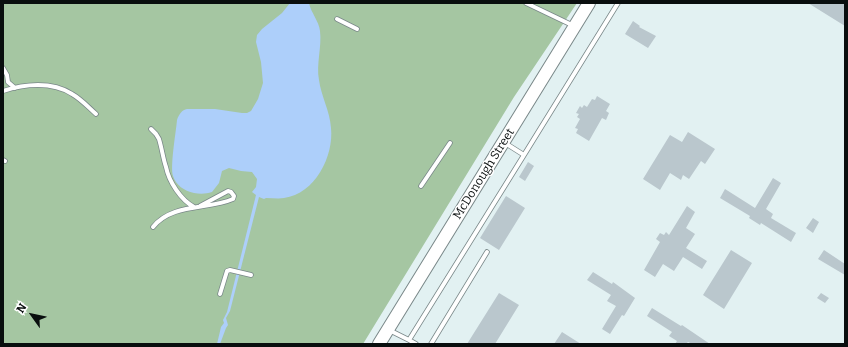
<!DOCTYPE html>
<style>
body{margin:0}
#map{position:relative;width:848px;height:347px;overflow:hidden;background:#e2f1f2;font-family:Bitter,serif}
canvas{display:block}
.frame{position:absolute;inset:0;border:4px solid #090e0e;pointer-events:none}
.north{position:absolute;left:12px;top:295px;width:40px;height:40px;-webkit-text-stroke:3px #fff;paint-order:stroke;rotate:303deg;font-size:11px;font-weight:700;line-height:16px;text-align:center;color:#090e0e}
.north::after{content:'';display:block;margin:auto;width:14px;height:18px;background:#090e0e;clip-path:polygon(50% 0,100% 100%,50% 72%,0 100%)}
</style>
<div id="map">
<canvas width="848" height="347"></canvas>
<div class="frame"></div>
<div class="north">N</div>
</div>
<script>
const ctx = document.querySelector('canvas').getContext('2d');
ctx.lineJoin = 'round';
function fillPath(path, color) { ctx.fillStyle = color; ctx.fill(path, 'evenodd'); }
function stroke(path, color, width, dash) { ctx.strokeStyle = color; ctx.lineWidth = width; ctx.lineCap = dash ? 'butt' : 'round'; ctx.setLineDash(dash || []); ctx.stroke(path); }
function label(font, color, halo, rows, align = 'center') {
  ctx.font = font + ' Bitter,serif'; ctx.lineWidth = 3; ctx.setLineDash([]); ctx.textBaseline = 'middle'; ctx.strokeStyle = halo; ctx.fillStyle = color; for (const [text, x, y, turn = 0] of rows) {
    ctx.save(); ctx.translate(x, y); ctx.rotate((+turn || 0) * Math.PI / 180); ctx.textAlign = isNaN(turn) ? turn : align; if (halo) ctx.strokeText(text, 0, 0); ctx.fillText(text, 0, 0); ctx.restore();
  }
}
fillPath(new Path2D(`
 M3,3H577L514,97L363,344H3Z`), '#a5c6a2');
fillPath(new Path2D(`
 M290,3H309C311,13 319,21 320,31C322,47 316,64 319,80C321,96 330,111 331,128C334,156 315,194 284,198C279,199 272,198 266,198L264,199L259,197L230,311L226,318L228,325L226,328L220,344H217L221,327L224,323L223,320L227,312L256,195L252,192L256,187L257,179L252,172L241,171L229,168L222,171L219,183L212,192C206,194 200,194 194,193C184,191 176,185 173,176C170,166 176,132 177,120C179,114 182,110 187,109H215L242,113H247L251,111L258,99L263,83L261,62L256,42L257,35L262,29L282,13Z`), '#adcffa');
fillPath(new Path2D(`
 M808,3H845V26Z
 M633,21L640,26L639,27L656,36L648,48L625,34Z
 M597,96L610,104L606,111L609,113L606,120L602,118L589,141L576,133L578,129L575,128L580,119L577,117L579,114L576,113L580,106L582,108L584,105L587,107L592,99L595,100Z
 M688,132L715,149L705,164L701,161L689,179L683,175L681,180L670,173L660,190L643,179L670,135L682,142Z
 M528,162L534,166L525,181L519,177Z
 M773,178L781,183L766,209L773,214L771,218L796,233L791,242L761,223L760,225L749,218L750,216L720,198L725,189L755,208Z
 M506,196L525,208L499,250L480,238Z
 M687,206L695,212L686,228L695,234L686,248L707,261L702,269L683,257L674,271L663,264L655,277L644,270L660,242L656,239L660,233L664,235L666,232L669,235Z
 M813,218L819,222L813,233L806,228Z
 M731,250L752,263L724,309L703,295Z
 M824,250L845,264V275L818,259Z
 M593,272L612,284L613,282L635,298L624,316L622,315L610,334L602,329L616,306L607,301L611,295L587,280Z
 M499,293L519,305L495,344H467Z
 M821,293L829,298L825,303L817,298Z
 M652,308L681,326L682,325L710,344H692L688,342L686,344H675L677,341L669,336L672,332L647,316Z
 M562,332L581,344H554Z`), '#bac7cd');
const lane = new Path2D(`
 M526,3L574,26
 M337,19L357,29
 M3,68L7,75L8,82L15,88
 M3,91C24,84 52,81 72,94C81,99 88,107 96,114
 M151,129L156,134L159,139C162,149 163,158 166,167C169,182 181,200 194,207
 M524,155L618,3
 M3,160L5,161
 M421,186L450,143
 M153,227C172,203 208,210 233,199L234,196L231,192L228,191L200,206
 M220,294L227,271L230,270L251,275
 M389,330L409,340L524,155L505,143
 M409,340L416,344
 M431,344L487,252`);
const secondary = new Path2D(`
 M379,344L589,3`);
stroke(lane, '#7a8889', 5.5);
stroke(secondary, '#7a8889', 14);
stroke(lane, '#fff', 4);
stroke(secondary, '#fff', 12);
label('12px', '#090e0e', '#fff', [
 ["McDonough Street",484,174,-58]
]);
</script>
